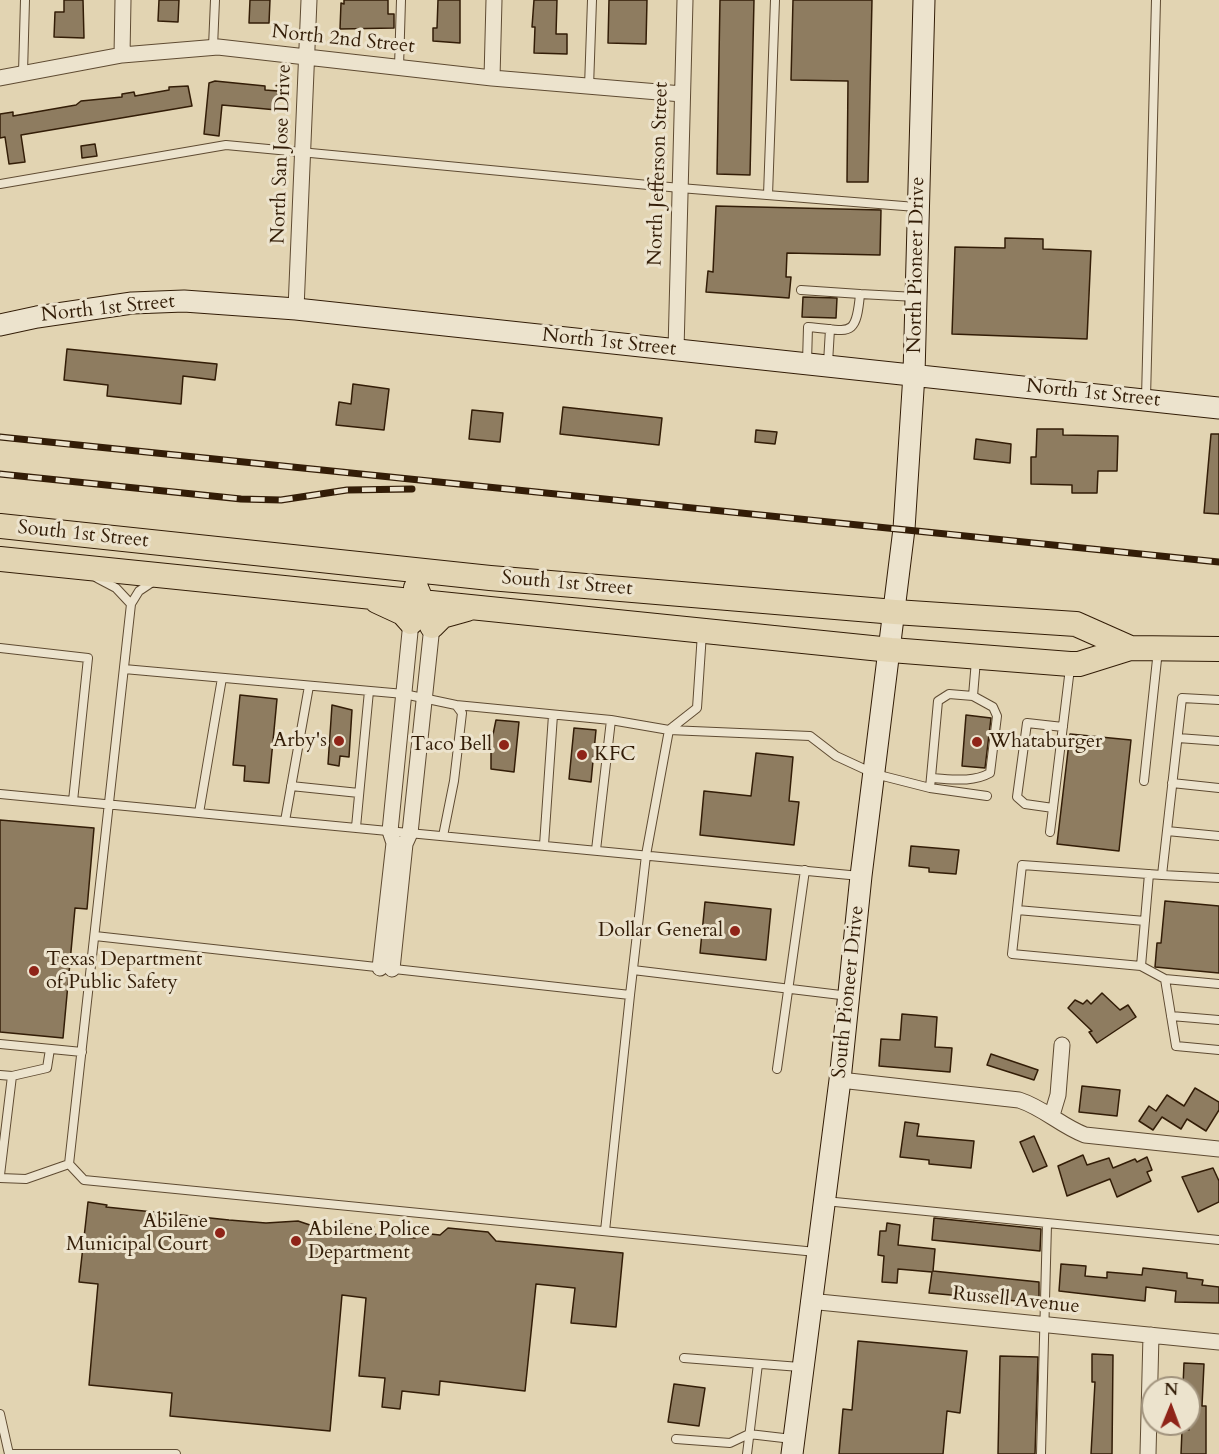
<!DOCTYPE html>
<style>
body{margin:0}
#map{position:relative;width:1219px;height:1454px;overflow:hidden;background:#e2d4b2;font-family:Cardo,serif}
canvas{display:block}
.north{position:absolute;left:1141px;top:1376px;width:60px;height:60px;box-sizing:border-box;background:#ece3cd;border:2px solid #a2947e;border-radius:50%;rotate:1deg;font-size:16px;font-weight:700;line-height:24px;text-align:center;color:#331d07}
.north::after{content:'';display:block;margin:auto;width:21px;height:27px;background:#8f2418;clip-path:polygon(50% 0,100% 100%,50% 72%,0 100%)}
</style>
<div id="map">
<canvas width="1219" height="1454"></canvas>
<div class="north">N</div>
</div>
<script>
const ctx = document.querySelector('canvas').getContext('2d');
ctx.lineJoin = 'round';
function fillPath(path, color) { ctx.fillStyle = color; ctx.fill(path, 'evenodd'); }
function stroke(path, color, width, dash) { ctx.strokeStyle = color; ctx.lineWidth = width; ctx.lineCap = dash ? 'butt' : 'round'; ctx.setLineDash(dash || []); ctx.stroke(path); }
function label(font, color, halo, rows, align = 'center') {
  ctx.font = font + ' Cardo,serif'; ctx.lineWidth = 6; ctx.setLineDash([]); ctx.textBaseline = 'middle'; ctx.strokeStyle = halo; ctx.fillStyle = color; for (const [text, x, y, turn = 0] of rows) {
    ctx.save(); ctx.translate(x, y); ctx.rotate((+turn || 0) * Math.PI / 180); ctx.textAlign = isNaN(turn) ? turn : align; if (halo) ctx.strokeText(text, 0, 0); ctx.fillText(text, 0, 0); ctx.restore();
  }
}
const building = new Path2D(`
 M64,0H83L84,38L54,37L55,12H64Z
 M159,0H179L178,22L158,21Z
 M250,0H270L269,23H249Z
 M344,0H388V14H394V28L340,29L341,3L344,4Z
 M438,0H460V43L433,41V28H437Z
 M534,0H557L556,34H567V54L534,53L535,27H532Z
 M609,0H647L646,44L608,43Z
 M720,0H754L750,175L717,174Z
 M793,0H872L868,182H847L848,81L791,80Z
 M215,81L265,86V90L278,91L277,110L222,105L219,136L204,134L209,83Z
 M188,86L192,106L21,135L25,162L9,164L5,137L0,138V114L13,112V116L76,105L81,101L122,97V94L134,92L135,96L169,90V87Z
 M95,144L97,156L82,158L81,146Z
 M716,206L881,210L880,255L787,253L786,277H791L789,298L706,292L708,271L713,272Z
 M1005,238L1043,239V249L1091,251L1087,339L952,334L955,247L1005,248Z
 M803,297L837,298L836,318L802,317Z
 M67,349L217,364L215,380L183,376L181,404L107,396L108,385L64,380Z
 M353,384L389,389L384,430L336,425L339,402L351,404Z
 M563,407L662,418L659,445L560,434Z
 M472,410L503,413L500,442L469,439Z
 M1037,429H1063V435L1118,436L1117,471H1098L1097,493H1072V485L1031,484V457H1036Z
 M756,430L777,432L775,444L755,442Z
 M1211,434H1219V514L1204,513Z
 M976,439L1011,444L1010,463L974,459Z
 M240,695L277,699L269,783L244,781L245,766L233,765Z
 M332,705L352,710L349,757L340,756L339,766L328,764Z
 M966,715L991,718L985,768L962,766Z
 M496,720L519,722L514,772L491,769V744Z
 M574,728L596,730L591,782L569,779Z
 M1070,734L1131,740L1119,851L1057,844Z
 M756,753L793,757L789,801L799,802L794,845L700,835L704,791L751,796Z
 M0,820L94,828L87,909L75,908L63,1038L0,1032Z
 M911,846L959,850L956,874L929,872V868L909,866Z
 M1165,901L1219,906V973L1155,967L1157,943H1161Z
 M705,902L771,909L766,960L700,953Z
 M1102,993L1120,1010L1128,1005L1136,1017L1097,1043L1089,1032L1092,1031L1068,1008L1075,1000L1083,1004L1087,1000L1091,1004Z
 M902,1014L937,1017L935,1047L952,1048L950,1072L879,1066L881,1039L900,1040Z
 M991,1054L1038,1070L1034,1080L987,1065Z
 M1082,1086L1120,1090L1117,1116L1079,1112Z
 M1195,1088L1219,1102V1110L1206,1131L1187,1119L1181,1129L1162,1117L1153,1130L1139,1121L1149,1106L1156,1111L1167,1095L1184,1106Z
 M905,1122L919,1124L917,1136L974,1141L971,1168L929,1164V1160L900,1157Z
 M1034,1136L1047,1166L1033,1172L1020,1142Z
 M1083,1155L1087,1165L1109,1158L1113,1168L1135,1159L1137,1162L1147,1157L1152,1170L1147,1172L1151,1181L1117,1197L1110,1179L1067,1196L1058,1166Z
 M1213,1168L1219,1181V1202L1198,1212L1182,1177Z
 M88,1202L107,1205L106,1207L229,1220L266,1223L298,1221L322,1229L349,1231L350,1224L374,1227V1234L415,1238L421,1233L440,1235L448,1228L488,1232L496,1241L623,1253L616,1327L571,1323L575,1288L536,1284L525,1391L440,1381L439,1395L402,1391L400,1409L382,1407L385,1378L359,1376L366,1298L342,1295L330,1431L170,1416L172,1393L89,1385L98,1284L79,1282Z
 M934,1218L1041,1229L1040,1251L932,1240Z
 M887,1223L900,1225L898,1245L935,1249L933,1271L1039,1282V1303L929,1293L932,1272L898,1269L897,1283L882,1282L884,1256L878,1255L880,1231H886Z
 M1061,1264L1086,1266L1085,1276L1107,1278V1272L1142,1275L1143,1268L1187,1273V1278L1203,1280L1202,1285L1219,1287V1303L1175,1302L1176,1291L1146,1287L1145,1301L1059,1291Z
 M858,1341L967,1351L960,1413L947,1411L943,1454H839L843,1409L852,1410Z
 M1092,1354L1113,1355L1112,1454H1091L1095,1382H1092Z
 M1000,1356L1038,1357L1035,1454H998Z
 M1184,1363L1204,1364L1202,1406H1206V1454H1181L1182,1430H1189V1386H1183Z
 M674,1384L705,1388L699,1426L668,1422Z`);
fillPath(building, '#8e7c60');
stroke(building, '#331d07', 1.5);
const lane = new Path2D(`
 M213,47L215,0
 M399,67L401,0
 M23,73L25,0
 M589,87L592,0
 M0,184L226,145L680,188L916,207
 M768,195L775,0
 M801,290L860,294C856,340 849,330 808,327L807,362
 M860,294L916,297
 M828,363L830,329
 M1146,398L1156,0
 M97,578L116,588L131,604
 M0,648L88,658L73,801L0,794
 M124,669L404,694L456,705L462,713L454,781L443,836
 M1219,700L1182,698L1162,875L1219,878
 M456,705L611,720L669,730L810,736L836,756L875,774L930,788L938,701L949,694L973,696L976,660
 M1063,727L1027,723L1017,797L1025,804L1053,808L1070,668
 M1178,738L1219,741
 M931,778C951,779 972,783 990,773L997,716L993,707L973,696
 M1144,781L1158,650
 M1172,783L1219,788
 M291,786L359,793
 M930,788L987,796
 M73,801L860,876
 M199,813L222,678
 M285,821L309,686
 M356,827L369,691
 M1167,831L1219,836
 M1050,832L1053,808
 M544,845L553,715
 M596,850L611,720
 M1162,875L1022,865L1012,954L1141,966L1165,979
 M1017,910L1145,921
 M95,936L630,995L646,855L669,730L697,708L702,633
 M1141,966L1149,874
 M633,970L849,996
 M1219,984L1165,979L1176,1046L1219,1050
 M1171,1016L1219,1020
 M0,1044L82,1052
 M777,1069L805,870
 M0,1075L12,1076
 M69,1164L84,1180L816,1252
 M69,1164L131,604L139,591L154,581
 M0,1175L12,1076L47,1068L50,1049
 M0,1178L26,1179L69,1164
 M825,1201L1219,1240
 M605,1231L630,995
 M684,1358L800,1367
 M0,1414L9,1454
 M676,1439L730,1443L749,1434L792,1439
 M9,1454H176
 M747,1454L758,1364
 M1041,1454L1047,1224`);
const street = new Path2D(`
 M122,55L123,0
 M0,78L122,55L218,47L492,78L682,94
 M492,78L494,0
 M296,309L309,0
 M676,350L685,0
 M380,968L394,843L390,831L411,622
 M392,969L405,844L410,833L432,626
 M840,1080L1019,1100C1044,1108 1061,1126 1085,1135L1219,1149
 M1052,1115L1058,1095L1062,1045
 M809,1301L1219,1342
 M1148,1454L1151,1335`);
const secondary = new Path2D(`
 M0,325L37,317L132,303L184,301L296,309L1219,408
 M792,1454L840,1080L861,876L904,529L914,374L924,0`);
const primary = new Path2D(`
 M0,526L490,578L895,612L1076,624L1130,648
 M0,559L891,650L1070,664H1079L1130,648L1219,649
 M416,588L432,626L442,616L467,609
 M377,601L403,613L411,622`);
stroke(lane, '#5f4b32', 10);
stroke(street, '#5f4b32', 17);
stroke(secondary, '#331d07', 23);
stroke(primary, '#331d07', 26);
stroke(lane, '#ece3cd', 8);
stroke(street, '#ece3cd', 15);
stroke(secondary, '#ece3cd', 21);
stroke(primary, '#e2d4b2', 24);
const rail = new Path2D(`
 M0,437L1219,562
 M0,474L241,499L281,500L347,490L412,489`);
stroke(rail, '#331d07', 7);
stroke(rail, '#ece3cd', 4.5, [14]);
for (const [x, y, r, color] of [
 [339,741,6,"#8f2418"],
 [977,742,6,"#8f2418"],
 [504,745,6,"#8f2418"],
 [582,755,6,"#8f2418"],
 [735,931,6,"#8f2418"],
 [34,971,6,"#8f2418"],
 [220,1233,6,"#8f2418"],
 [296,1241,6,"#8f2418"]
]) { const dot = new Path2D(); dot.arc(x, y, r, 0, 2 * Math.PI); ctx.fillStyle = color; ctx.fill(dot); stroke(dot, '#ece3cd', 2); }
label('20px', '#331d07', '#ece3cd', [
 ["North 2nd Street",343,40,6],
 ["North San Jose Drive",282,154,-88],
 ["North Jefferson Street",659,174,-88],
 ["North Pioneer Drive",917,265,-89],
 ["North 1st Street",108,309,-6],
 ["North 1st Street",609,343,6],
 ["North 1st Street",1093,394,6],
 ["South 1st Street",83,535,6],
 ["South 1st Street",567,584,5],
 ["South Pioneer Drive",849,992,-84],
 ["Russell Avenue",1016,1301,6]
]);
label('20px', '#331d07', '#ece3cd', [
 ["Arby's",327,741],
 ["Whataburger",989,742,"left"],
 ["Taco Bell",492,745],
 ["KFC",594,755,"left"],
 ["Dollar General",723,931],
 ["Texas Department",46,960,"left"],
 ["of Public Safety",46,983,"left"],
 ["Abilene",208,1222],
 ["Municipal Court",208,1245],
 ["Abilene Police",308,1230,"left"],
 ["Department",308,1253,"left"]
], 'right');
</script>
